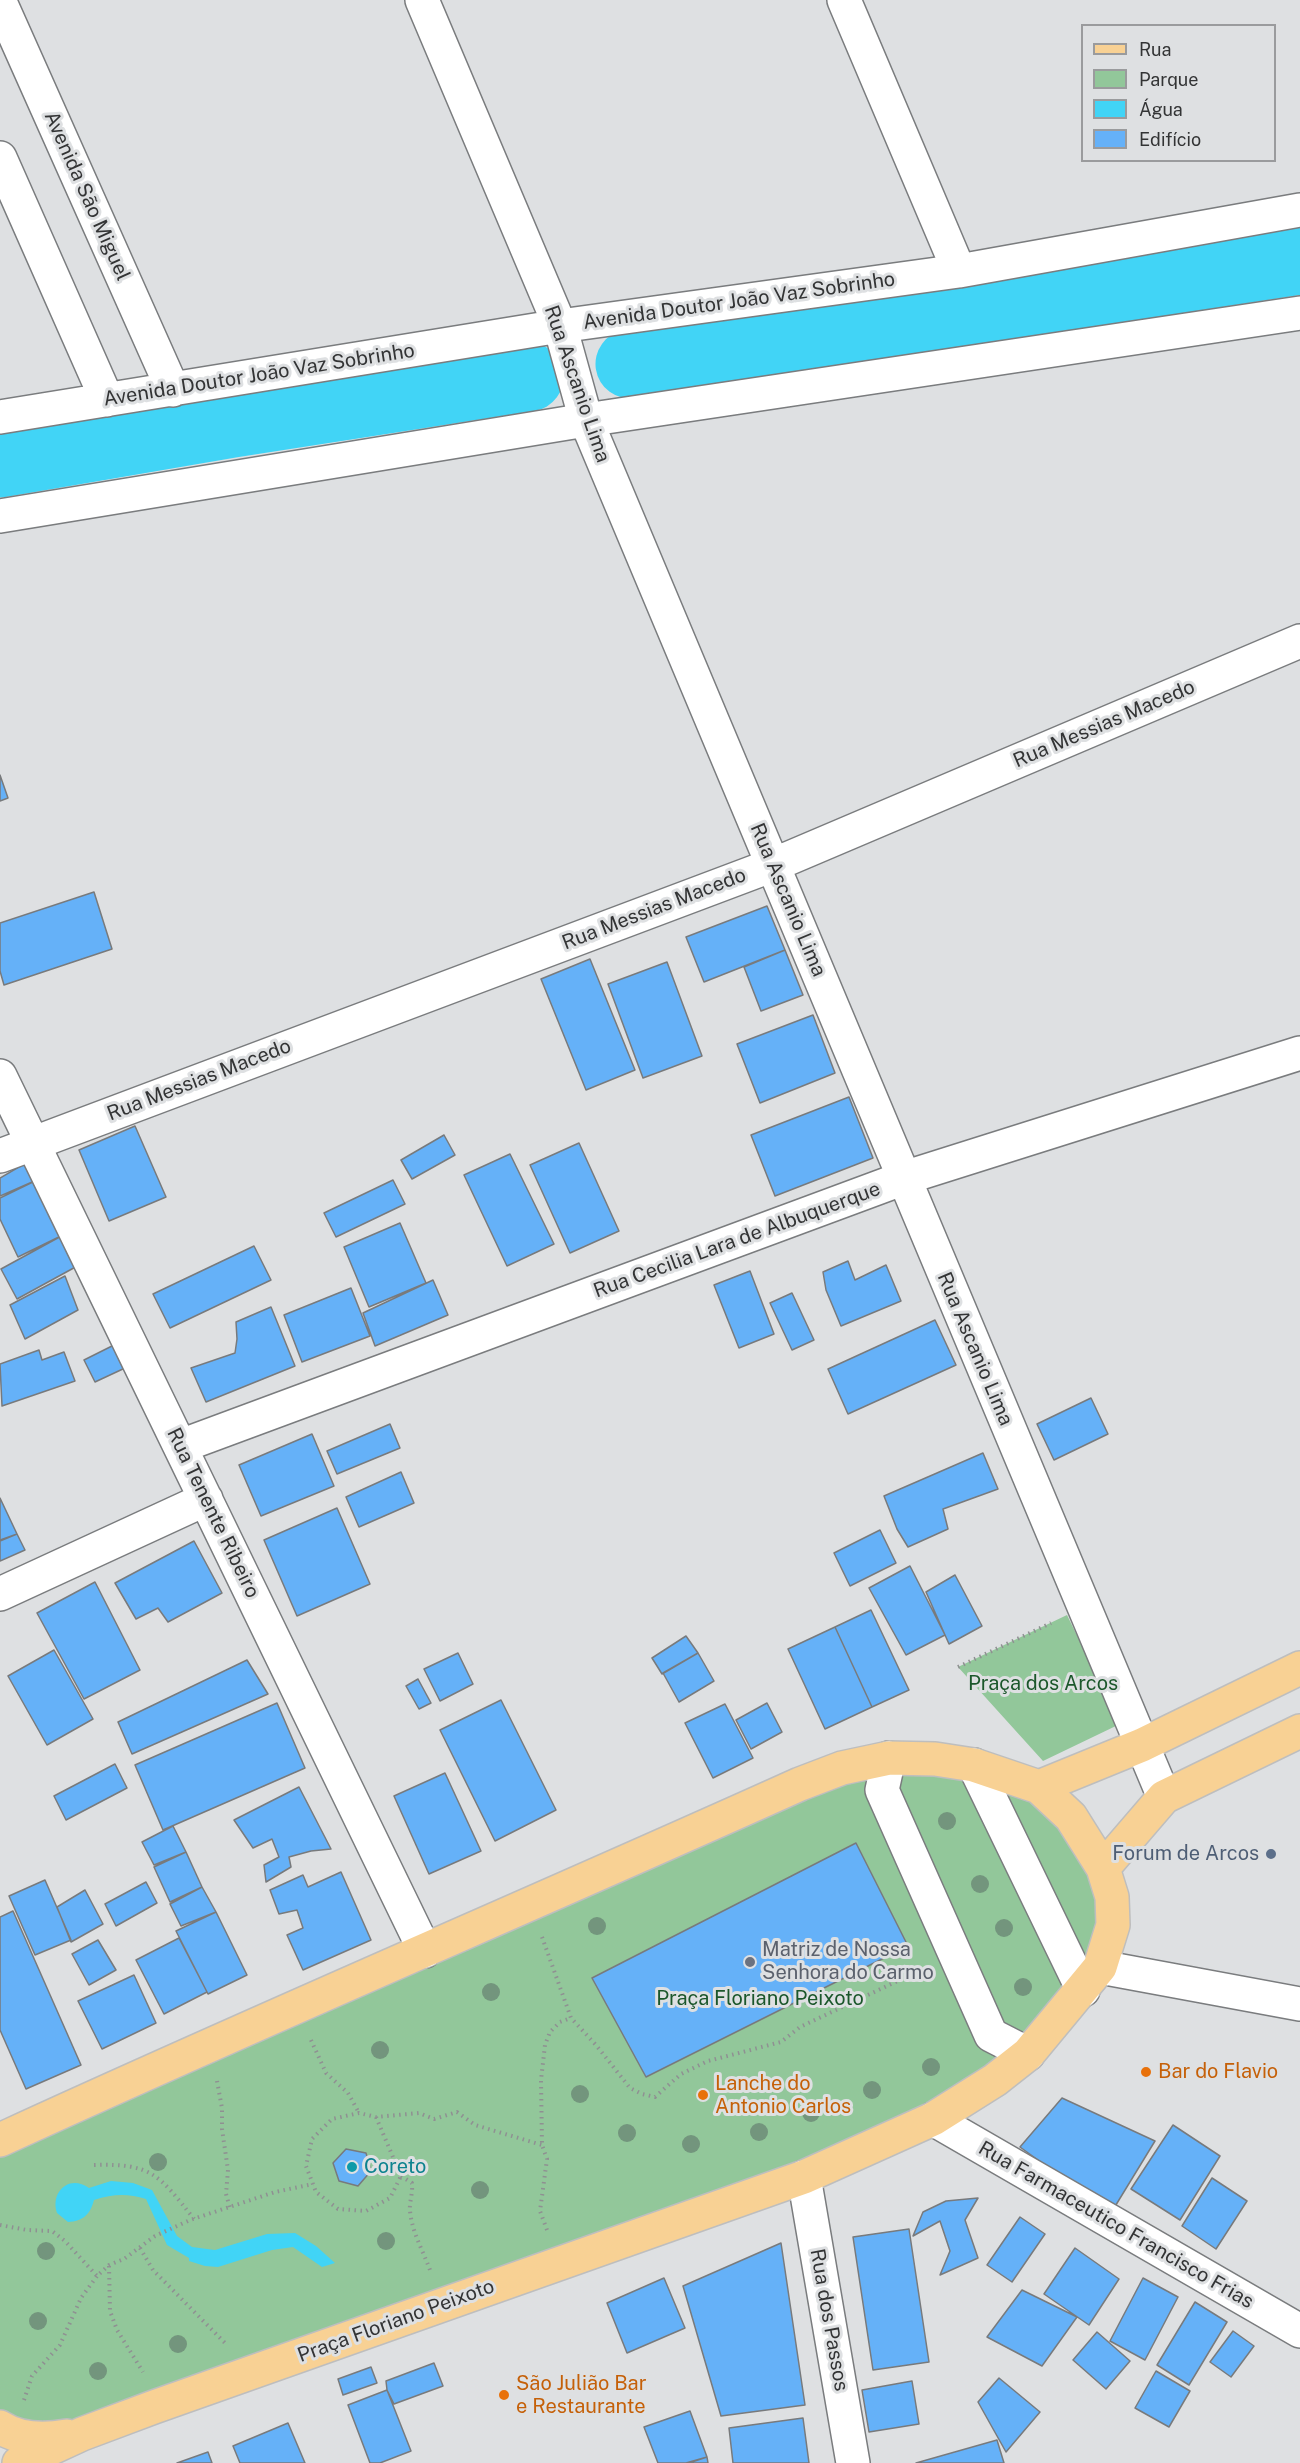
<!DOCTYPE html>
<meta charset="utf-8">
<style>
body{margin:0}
#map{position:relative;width:1300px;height:2463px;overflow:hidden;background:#dee0e2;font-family:"Public Sans",sans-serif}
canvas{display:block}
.legend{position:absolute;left:1081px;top:24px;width:195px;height:138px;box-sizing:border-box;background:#dee0e2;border:2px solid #9a9b9d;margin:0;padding:8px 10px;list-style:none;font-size:18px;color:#333435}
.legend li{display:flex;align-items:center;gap:12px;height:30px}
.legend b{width:30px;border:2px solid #9a9b9d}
</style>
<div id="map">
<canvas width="1300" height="2463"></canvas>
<ul class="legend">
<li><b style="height:8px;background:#f8d194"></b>Rua</li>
<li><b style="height:16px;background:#92c79a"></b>Parque</li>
<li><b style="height:16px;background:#41d4f6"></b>Água</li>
<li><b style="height:16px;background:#65b1f8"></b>Edifício</li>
</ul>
</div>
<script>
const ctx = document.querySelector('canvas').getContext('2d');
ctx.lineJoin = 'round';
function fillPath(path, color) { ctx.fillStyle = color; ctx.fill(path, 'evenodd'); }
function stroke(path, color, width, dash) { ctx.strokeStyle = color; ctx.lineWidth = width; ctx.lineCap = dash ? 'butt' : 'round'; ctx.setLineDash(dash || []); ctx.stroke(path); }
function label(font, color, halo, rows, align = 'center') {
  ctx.font = font + ' "Public Sans",sans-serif'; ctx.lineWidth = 6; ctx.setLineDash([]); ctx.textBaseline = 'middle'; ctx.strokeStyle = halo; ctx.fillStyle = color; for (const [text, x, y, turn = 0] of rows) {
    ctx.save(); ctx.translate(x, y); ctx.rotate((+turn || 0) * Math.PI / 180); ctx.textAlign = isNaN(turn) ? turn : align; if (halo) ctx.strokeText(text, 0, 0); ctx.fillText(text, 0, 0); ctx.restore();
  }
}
fillPath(new Path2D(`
 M1067,1615L1120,1724L1043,1761L958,1667Z
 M972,1769L1076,1991L1053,2018L929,2114L83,2428L0,2419V2145L840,1774Z
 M980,1771L1038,1790L1110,1899L1084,1983Z`), '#92c79a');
fillPath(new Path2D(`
 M111,2181L133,2183L152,2190L177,2236L192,2247L215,2250L267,2234L295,2233L316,2246L335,2263L322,2267L293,2247L272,2250L218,2267L205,2266L189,2261V2258L167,2245L146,2199C127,2193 113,2194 94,2200C90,2215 83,2221 68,2222L57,2213C50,2191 70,2174 89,2188Z`), '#41d4f6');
stroke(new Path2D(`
 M630,364L1300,260
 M0,463L233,423L529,377`), '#41d4f6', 69);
const building = new Path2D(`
 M0,775L8,798L0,801Z
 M94,892L112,949L4,985L0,971V923Z
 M767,906L785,950L704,982L686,937Z
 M785,950L803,995L761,1011L744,967Z
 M590,959L635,1070L586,1090L541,979Z
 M667,962L702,1056L643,1078L608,984Z
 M813,1015L835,1073L760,1103L737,1044Z
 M849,1097L873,1158L775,1196L751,1135Z
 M135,1126L166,1197L109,1221L79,1150Z
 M444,1135L455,1155L412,1179L401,1160Z
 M579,1143L619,1231L570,1253L530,1165Z
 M510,1154L554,1244L507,1266L464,1175Z
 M29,1161L39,1179L0,1196V1178Z
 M39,1179L65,1234L18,1257L0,1219V1198Z
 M393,1180L405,1204L336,1237L324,1213Z
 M400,1223L426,1283L369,1307L344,1247Z
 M65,1234L81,1264L17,1299L1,1269Z
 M254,1246L271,1280L170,1328L153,1294Z
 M848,1261L855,1280L886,1265L901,1301L841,1326L826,1290L823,1272Z
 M750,1271L774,1334L739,1348L714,1285Z
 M65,1276L78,1310L25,1339L10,1305Z
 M433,1280L448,1315L375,1346L363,1313Z
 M351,1288L370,1336L302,1362L284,1315Z
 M792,1293L814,1340L792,1350L770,1303Z
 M271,1307L295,1366L206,1402L191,1368L235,1353L237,1339L236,1322Z
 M935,1320L956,1365L848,1414L828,1369Z
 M114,1345L125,1368L95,1382L84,1360Z
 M39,1350L42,1360L64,1352L75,1381L2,1406L0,1364Z
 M1091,1398L1108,1434L1054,1460L1037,1424Z
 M390,1424L400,1448L337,1474L327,1451Z
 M312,1434L334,1486L261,1516L239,1465Z
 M983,1453L998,1489L943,1509L948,1529L908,1547L897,1529L884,1496Z
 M401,1472L414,1503L359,1527L346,1497Z
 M0,1498L17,1534L0,1540Z
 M337,1508L370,1584L297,1616L264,1540Z
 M880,1530L896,1563L850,1586L834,1553Z
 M17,1534L25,1550L0,1561V1541Z
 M194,1541L222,1593L168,1622L158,1608L136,1619L115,1583Z
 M910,1566L945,1635L906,1655L869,1588Z
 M955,1575L982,1626L949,1644L926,1592Z
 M95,1582L140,1670L84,1699L37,1613Z
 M871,1610L909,1690L872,1707L835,1627Z
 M835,1627L872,1707L825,1729L788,1649Z
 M686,1636L698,1653L662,1674L652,1658Z
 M54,1650L93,1719L47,1745L8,1676Z
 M458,1653L473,1684L440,1701L424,1669Z
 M698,1653L714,1681L679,1702L663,1673Z
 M247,1660L268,1694L132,1754L118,1722Z
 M418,1679L431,1703L419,1709L406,1686Z
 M501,1700L556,1810L495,1841L440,1730Z
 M277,1703L305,1768L163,1830L135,1765Z
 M767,1703L782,1732L751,1749L736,1720Z
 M725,1704L753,1758L713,1778L685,1723Z
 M115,1764L127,1788L66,1820L54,1796Z
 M445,1773L481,1851L429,1874L394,1796Z
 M299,1787L331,1849L311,1851L289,1857L291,1867L266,1882L264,1865L279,1857L272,1839L253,1848L234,1820Z
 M173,1826L186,1852L154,1865L142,1842Z
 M856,1843L908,1946L646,2077L592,1978Z
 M186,1852L202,1887L170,1902L154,1867Z
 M341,1872L371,1940L303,1970L287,1935L303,1928L297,1910L279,1914L270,1890L303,1875L308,1887Z
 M45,1880L71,1940L35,1955L9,1896Z
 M146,1882L157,1903L116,1926L105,1904Z
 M202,1887L216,1912L181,1926L170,1904Z
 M85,1890L103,1924L71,1942L57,1907Z
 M13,1911L81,2065L26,2089L0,2030V1917Z
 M216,1912L247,1975L208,1994L176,1931Z
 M179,1938L207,1992L164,2014L136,1960Z
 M98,1940L116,1970L89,1985L72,1954Z
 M134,1975L156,2023L102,2049L78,2001Z
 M1062,2098L1155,2141L1111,2213L1020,2147Z
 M1173,2125L1220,2156L1180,2220L1131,2189Z
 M346,2149L366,2153L371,2171L358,2186L339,2181L333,2163Z
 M1212,2178L1247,2201L1216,2249L1182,2226Z
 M978,2198L965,2220L978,2258L940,2275L950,2251L940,2221L913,2236L923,2212L946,2201Z
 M1020,2217L1045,2234L1012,2282L987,2265Z
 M909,2229L929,2362L873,2370L853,2237Z
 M781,2243L805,2405L721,2416L683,2286Z
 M1075,2248L1119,2279L1089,2325L1044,2294Z
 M664,2278L685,2328L627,2353L607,2303Z
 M1143,2278L1178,2297L1145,2360L1110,2341Z
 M1022,2290L1077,2317L1042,2366L987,2337Z
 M1195,2302L1227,2322L1189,2385L1157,2365Z
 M1233,2331L1254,2346L1231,2377L1210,2362Z
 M1097,2332L1130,2361L1106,2389L1073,2360Z
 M434,2363L443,2386L394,2404L387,2390L386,2381Z
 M371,2367L377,2383L343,2395L338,2379Z
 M1156,2371L1190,2391L1169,2427L1135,2408Z
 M999,2378L1040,2412L1006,2452L978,2402Z
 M912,2381L919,2424L869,2432L862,2390Z
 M387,2390L411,2451L380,2463H370L348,2405Z
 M690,2411L707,2457L686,2463H658L644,2427Z
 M803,2418L809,2463H733L729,2428Z
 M288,2423L305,2463H240L233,2446Z
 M997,2440L1004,2463H916Z
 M208,2452L212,2463H177Z
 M707,2457L708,2463H689Z`);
fillPath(building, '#65b1f8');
stroke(building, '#787a7c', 1.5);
const minor = new Path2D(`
 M422,0L560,326L586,420L1164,1797
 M844,0L959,271
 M0,2L173,390
 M0,158L107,400
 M0,417L560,326L959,271L1300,210
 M0,516L586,420L1300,313
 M0,1076L425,1951
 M0,1156L773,865L1300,641
 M181,1446L904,1178L1300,1053
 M0,1594L206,1499
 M889,1758L882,1790L991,2035L1028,2054
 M974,1765L1083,1990
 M1100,1967L1300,2004
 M933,2119L1300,2331
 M804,2177L853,2463`);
const major = new Path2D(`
 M1039,1787L1142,1745L1300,1668
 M1103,1868L1164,1797L1300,1731
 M0,2140C265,2018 534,1904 800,1784L842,1768L889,1758L935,1759L974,1765L1039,1787L1071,1817L1103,1868L1112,1897L1113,1925L1100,1967L1028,2054L995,2080L933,2119L804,2177L154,2407L82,2434L19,2463
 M0,2427C20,2440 44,2440 67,2436`);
stroke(minor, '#7a7c7e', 36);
stroke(major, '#bebebe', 36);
stroke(new Path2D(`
 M958,1667L1051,1623
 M542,1937L571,2018L596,2045L630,2088L642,2094L655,2097L681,2074L708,2061L781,2042L800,2027L923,1969
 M311,2040L326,2073L348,2093L359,2113
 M217,2081L222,2108V2129L228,2170L226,2194L230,2208
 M376,2117L401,2176L390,2198L366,2211L338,2209L316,2192L306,2166L312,2139L332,2119L359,2113L376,2117L419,2113L434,2119L457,2112L475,2125L542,2145
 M94,2165C152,2163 159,2175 194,2219
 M401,2176L412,2183C413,2194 409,2203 410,2211C412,2232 423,2251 430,2270
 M0,2225L27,2230L52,2231L65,2241L97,2276L109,2265L124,2259L155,2236L190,2220L275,2192L313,2184
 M547,2230L540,2211L547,2159L542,2145L541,2080L545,2045L550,2032L560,2022L571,2018
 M140,2248L153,2270L225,2343
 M109,2266L110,2311L117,2330L143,2372
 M24,2400L32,2376L60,2345L81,2298L97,2276`), '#8f9092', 4, [1.5, 4.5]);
stroke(minor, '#fff', 33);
stroke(major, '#f8d194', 33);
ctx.fillStyle = '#73957d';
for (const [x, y] of [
 [947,1821],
 [980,1884],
 [597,1926],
 [1004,1928],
 [1023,1987],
 [491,1992],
 [380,2050],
 [931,2067],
 [872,2090],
 [580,2094],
 [811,2113],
 [759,2132],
 [627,2133],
 [691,2144],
 [158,2162],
 [480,2190],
 [386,2241],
 [46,2251],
 [38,2321],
 [178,2344],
 [98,2371]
]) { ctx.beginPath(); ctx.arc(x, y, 9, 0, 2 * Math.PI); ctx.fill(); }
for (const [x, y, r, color] of [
 [1271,1854,6,"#5c6f8a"],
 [750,1962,6,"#6b7280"],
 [1146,2072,6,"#e8710a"],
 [703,2095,6,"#e8710a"],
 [352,2167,6,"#0f9aa8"],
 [504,2395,6,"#e8710a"]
]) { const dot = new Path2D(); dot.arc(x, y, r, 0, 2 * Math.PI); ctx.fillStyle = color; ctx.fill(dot); stroke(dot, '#dee0e2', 2); }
label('20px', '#333435', '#dee0e2', [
 ["Avenida São Miguel",87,196,66],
 ["Avenida Doutor João Vaz Sobrinho",739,301,-8],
 ["Avenida Doutor João Vaz Sobrinho",259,375,-9],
 ["Rua Ascanio Lima",577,384,71],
 ["Rua Messias Macedo",1104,724,-23],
 ["Rua Ascanio Lima",788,900,67],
 ["Rua Messias Macedo",654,909,-21],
 ["Rua Messias Macedo",199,1080,-21],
 ["Rua Cecilia Lara de Albuquerque",737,1240,-20],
 ["Rua Ascanio Lima",975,1349,67],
 ["Rua Tenente Ribeiro",213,1513,64],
 ["Rua Farmaceutico Francisco Frias",1116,2225,30],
 ["Rua dos Passos",829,2320,80],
 ["Praça Floriano Peixoto",396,2321,-20]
]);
label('20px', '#1b572b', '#dee0e2', [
 ["Praça dos Arcos",1043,1684],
 ["Praça Floriano Peixoto",760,1999]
]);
label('20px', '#4e5e75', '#dee0e2', [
 ["Forum de Arcos",1259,1854]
], 'right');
label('20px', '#5b616d', '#dee0e2', [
 ["Matriz de Nossa",762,1950],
 ["Senhora do Carmo",762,1973]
], 'left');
label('20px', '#c56008', '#dee0e2', [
 ["Bar do Flavio",1158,2072],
 ["Lanche do",715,2084],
 ["Antonio Carlos",715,2107],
 ["São Julião Bar",516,2384],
 ["e Restaurante",516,2407]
], 'left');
label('20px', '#0d838f', '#dee0e2', [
 ["Coreto",364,2167]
], 'left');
</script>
